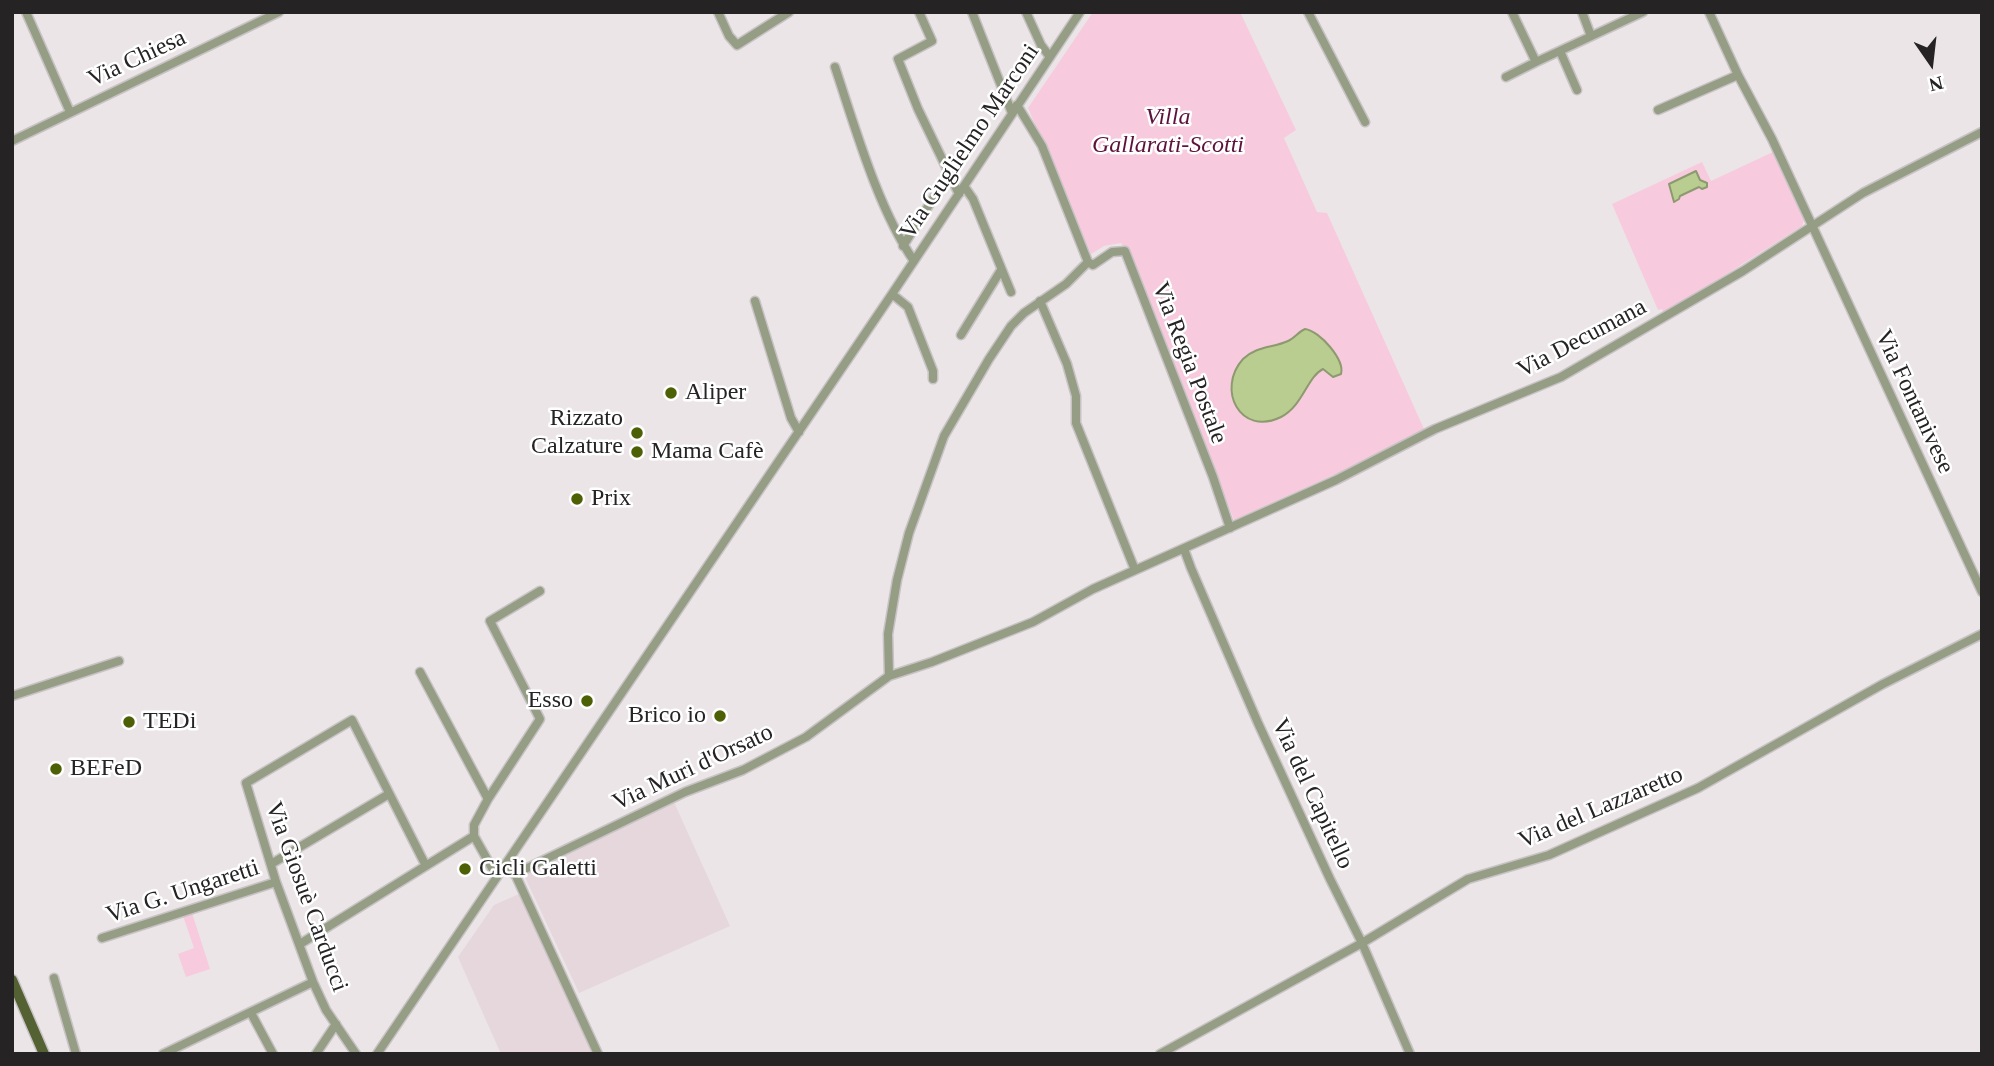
<!DOCTYPE html>
<meta charset="utf-8">
<style>
body{margin:0}
#map{position:relative;width:1994px;height:1066px;overflow:hidden;background:#ebe5e7;font-family:"Times New Roman",serif}
canvas{display:block}
.frame{position:absolute;inset:0;border:14px solid #252323;pointer-events:none}
.north{position:absolute;left:1896px;top:28px;width:70px;height:70px;-webkit-text-stroke:5px #fff;paint-order:stroke;rotate:166deg;font-size:19px;font-weight:700;line-height:28px;text-align:center;color:#252323}
.north::after{content:'';display:block;margin:auto;width:24px;height:32px;background:#252323;clip-path:polygon(50% 0,100% 100%,50% 72%,0 100%)}
</style>
<div id="map">
<canvas width="1994" height="1066"></canvas>
<div class="frame"></div>
<div class="north">N</div>
</div>
<script>
const ctx = document.querySelector('canvas').getContext('2d');
ctx.lineJoin = 'round';
function fillPath(path, color) { ctx.fillStyle = color; ctx.fill(path, 'evenodd'); }
function stroke(path, color, width, dash) { ctx.strokeStyle = color; ctx.lineWidth = width; ctx.lineCap = dash ? 'butt' : 'round'; ctx.setLineDash(dash || []); ctx.stroke(path); }
function label(font, color, halo, rows, align = 'center') {
  ctx.font = font + ' "Times New Roman",serif'; ctx.lineWidth = 5; ctx.setLineDash([]); ctx.textBaseline = 'middle'; ctx.strokeStyle = halo; ctx.fillStyle = color; for (const [text, x, y, turn = 0] of rows) {
    ctx.save(); ctx.translate(x, y); ctx.rotate((+turn || 0) * Math.PI / 180); ctx.textAlign = isNaN(turn) ? turn : align; if (halo) ctx.strokeText(text, 0, 0); ctx.fillText(text, 0, 0); ctx.restore();
  }
}
fillPath(new Path2D(`
 M673,800L730,926L579,993L525,877L529,870Z
 M519,894L595,1054H501L458,957L494,905Z`), '#e6d7dd');
fillPath(new Path2D(`
 M1093,12H1240L1296,130L1284,138L1317,212L1327,213L1424,429L1340,472L1234,520L1131,258L1121,243L1104,246L1091,254L1028,108Z
 M1773,152L1803,214L1804,220L1802,226L1664,314L1662,309L1658,310L1612,204L1702,162L1711,181Z
 M192,913L210,969L186,977L178,954L194,948L183,916Z`), '#f7cbdd');
const water = new Path2D(`
 M1696,171L1700,180L1707,183V187L1702,189L1699,187L1680,196L1679,199L1674,202L1669,184Z
 M1305,329C1320,331 1345,360 1341,374L1333,377L1323,369C1307,377 1303,406 1281,417C1240,437 1216,389 1243,359C1256,346 1273,348 1288,341C1295,338 1298,332 1305,329Z`);
fillPath(water, '#bacd90');
stroke(water, '#8d9a6f', 2);
const minor = new Path2D(`
 M26,12L70,112
 M718,12L729,36L737,45L789,12
 M919,12L932,41L898,59L918,109L959,194
 M972,12L1012,113
 M1026,12L1041,45L1050,57
 M1308,12L1365,122
 M1512,12L1536,62L1643,12
 M1582,12L1591,36
 M1709,12L1738,75L1772,139L1982,592
 M1560,51L1577,90
 M835,67C855,127 878,209 914,261
 M1506,77L1536,62
 M1017,105L1042,146L1088,262L1093,265L1112,252L1125,251L1213,477L1230,528
 M1658,110L1738,75
 M12,141L279,12
 M964,186L973,199L1011,292
 M903,246L948,175
 M892,294L908,307L933,371V379
 M755,301L791,418L799,432
 M1040,301L1067,364L1076,396V423L1135,570
 M961,335L1001,270
 M1184,549L1191,568L1258,723L1330,879L1362,943L1410,1054
 M420,672L488,799
 M889,676L888,634L897,580L909,533L944,436L989,359L1011,326L1024,313L1066,284L1088,262
 M12,696L119,661
 M474,836V825L488,799L540,719L490,621L540,591
 M271,864L389,794
 M502,869L515,874L685,792L743,770L806,737L889,676L932,662L1033,622L1093,589L1336,480L1435,429L1561,377L1743,271L1863,193L1982,132
 M515,874L598,1054
 M102,938L276,882
 M300,944L474,836L497,877
 M54,978L76,1054
 M251,1013L273,1054
 M163,1054L313,982
 M316,1054L336,1024
 M356,1054L326,1010L313,982L276,882L246,783L352,720L426,866
 M377,1054L892,294L1080,12
 M1160,1054L1362,943L1468,879L1549,855L1698,788L1883,684L1982,634`);
const major = new Path2D(`
 M12,980L44,1054`);
stroke(minor, '#c7c2c4', 11);
stroke(major, '#c7c2c4', 13);
stroke(minor, '#959e84', 8);
stroke(major, '#546132', 10);
for (const [x, y, r, color] of [
 [671,393,7,"#4d6006"],
 [637,433,7,"#4d6006"],
 [637,452,7,"#4d6006"],
 [577,499,7,"#4d6006"],
 [587,701,7,"#4d6006"],
 [720,716,7,"#4d6006"],
 [129,722,7,"#4d6006"],
 [56,769,7,"#4d6006"],
 [465,869,7,"#4d6006"]
]) { const dot = new Path2D(); dot.arc(x, y, r, 0, 2 * Math.PI); ctx.fillStyle = color; ctx.fill(dot); stroke(dot, '#fff', 2.5); }
label('24px', '#252323', '#fff', [
 ["Via Chiesa",137,59,-25],
 ["Via Guglielmo Marconi",970,142,-56],
 ["Via Decumana",1582,339,-28],
 ["Via Regia Postale",1189,363,69],
 ["Via Fontanivese",1914,402,65],
 ["Via Muri d'Orsato",693,768,-25],
 ["Via del Capitello",1312,794,65],
 ["Via del Lazzaretto",1601,808,-23],
 ["Via G. Ungaretti",183,892,-18],
 ["Via Giosuè Carducci",306,897,70]
]);
label('italic 24px', '#5d123c', '#fff', [
 ["Villa",1168,118],
 ["Gallarati-Scotti",1168,146]
]);
label('24px', '#252323', '#fff', [
 ["Aliper",685,393],
 ["Rizzato",623,419,"right"],
 ["Calzature",623,447,"right"],
 ["Mama Cafè",651,452],
 ["Prix",591,499],
 ["Esso",573,701,"right"],
 ["Brico io",706,716,"right"],
 ["TEDi",143,722],
 ["BEFeD",70,769],
 ["Cicli Galetti",479,869]
], 'left');
</script>
